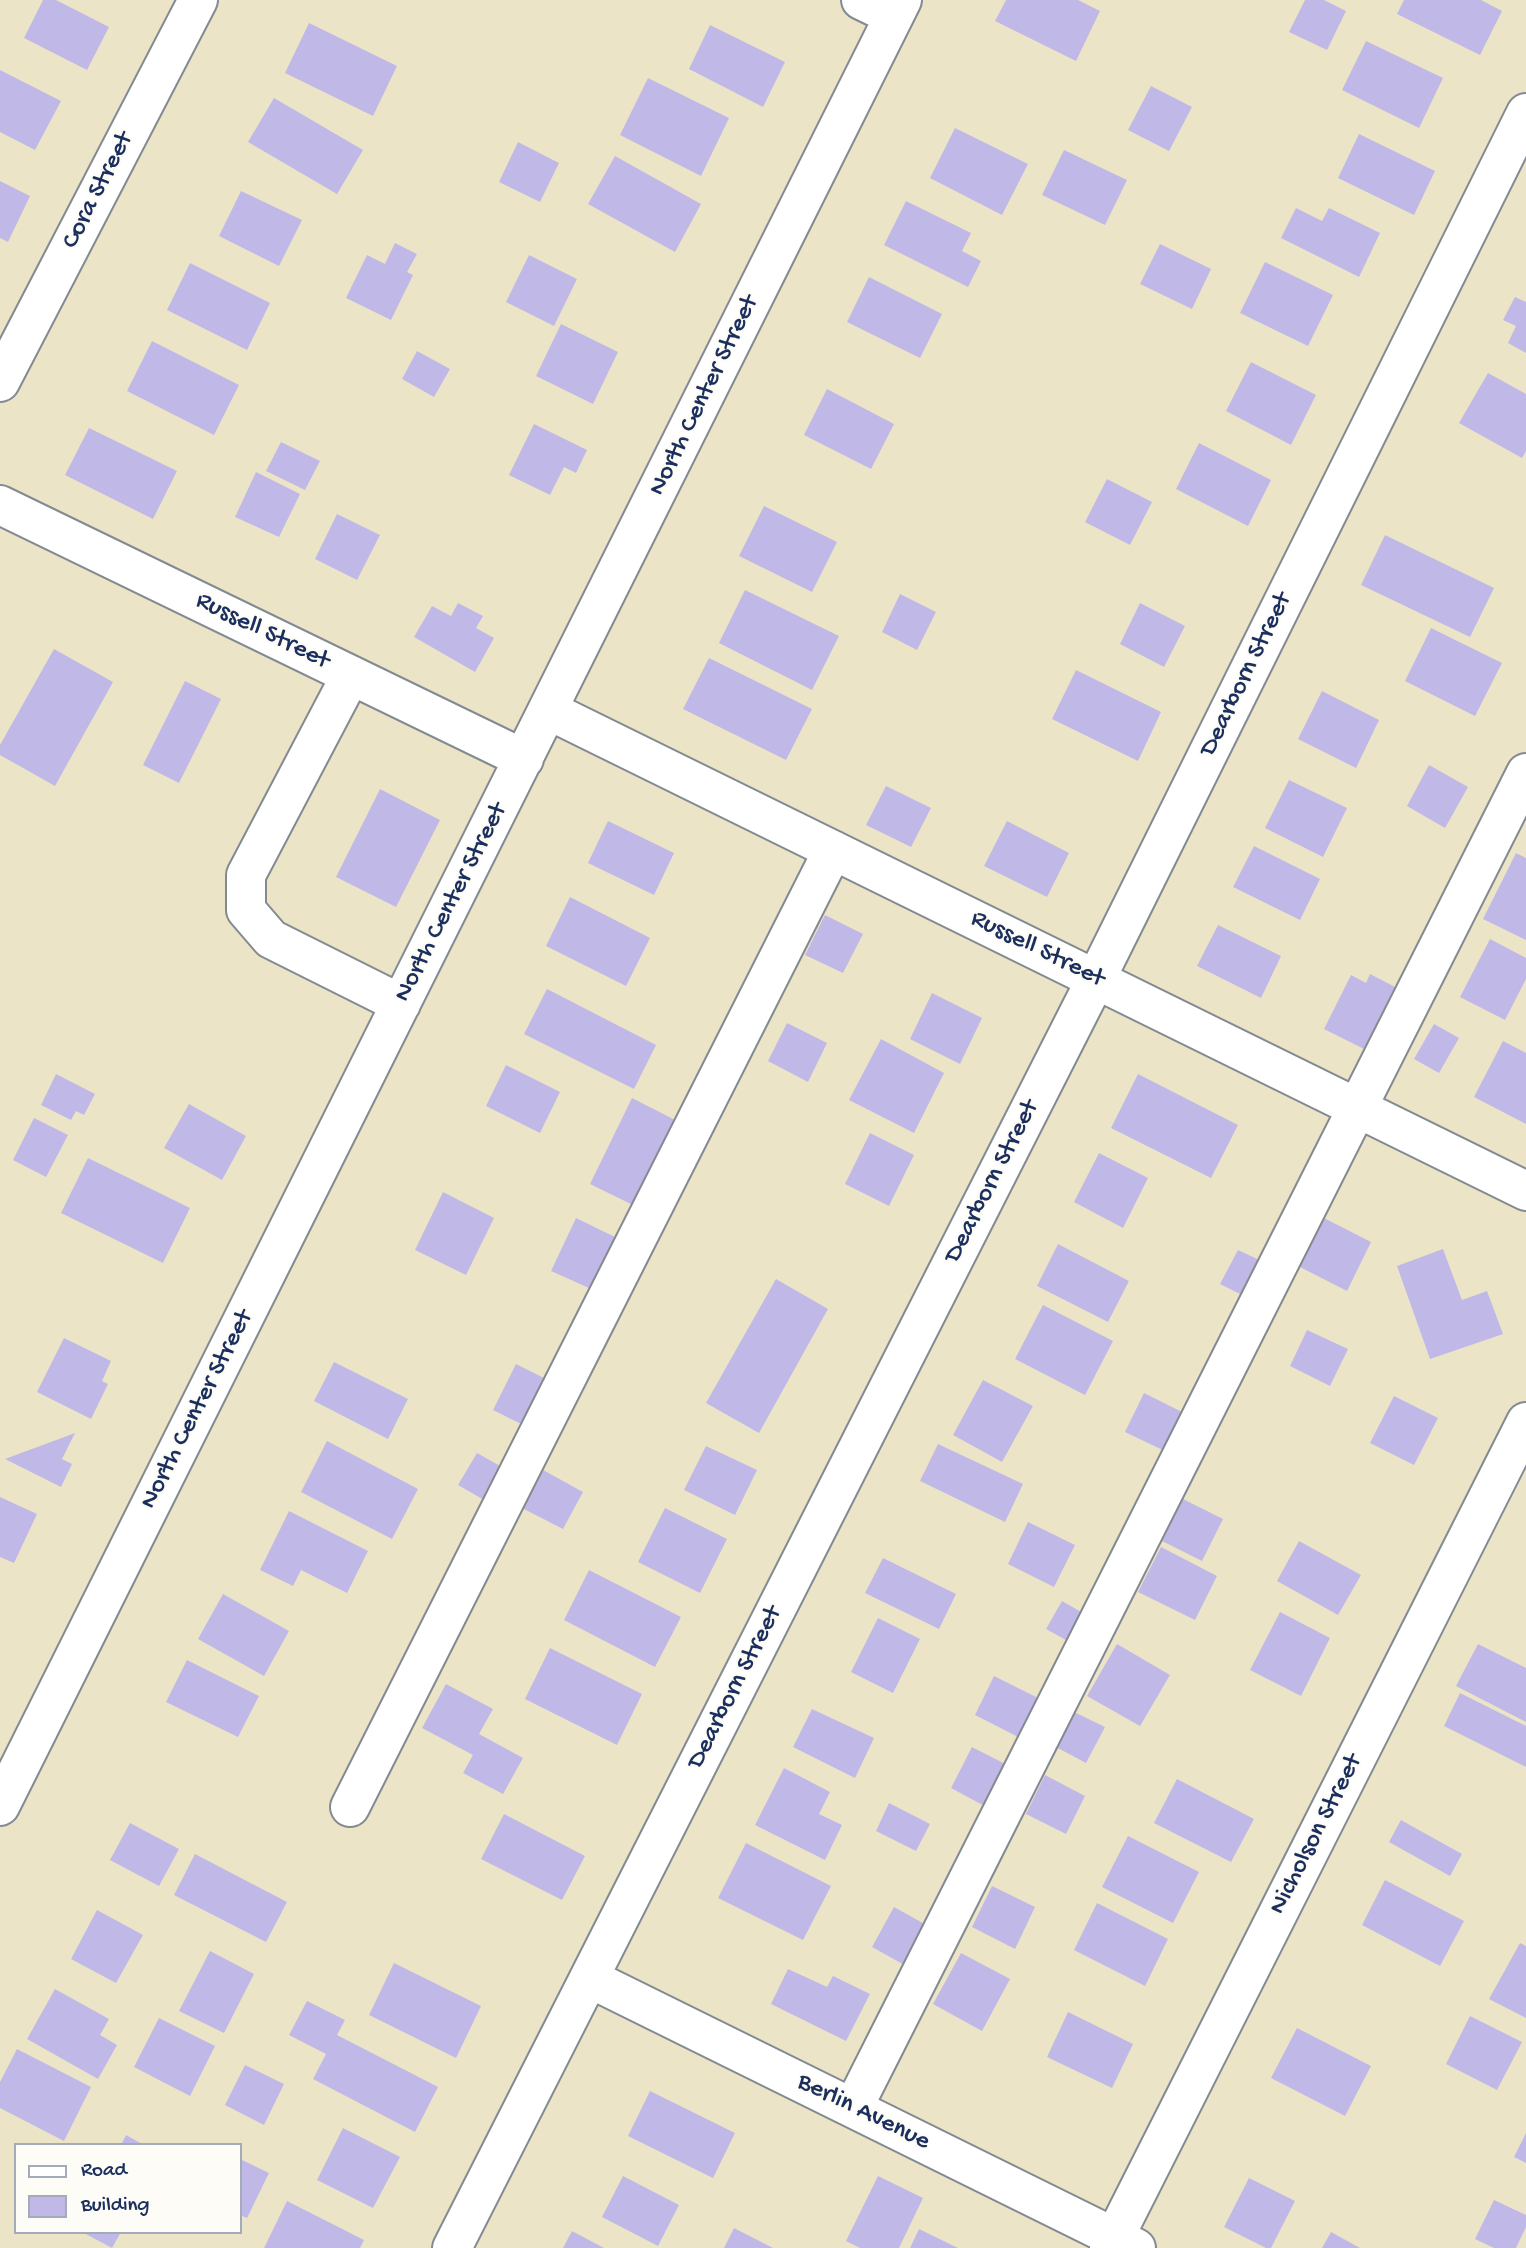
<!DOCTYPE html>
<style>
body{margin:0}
#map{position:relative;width:1526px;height:2248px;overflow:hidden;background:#ece4c6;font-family:"Gochi Hand",sans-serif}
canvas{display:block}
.legend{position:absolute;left:14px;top:2143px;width:228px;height:91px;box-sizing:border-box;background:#fdfcf7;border:2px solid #a3aaba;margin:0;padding:9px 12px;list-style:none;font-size:21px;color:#1b2f5e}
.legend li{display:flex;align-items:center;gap:14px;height:35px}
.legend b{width:35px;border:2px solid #a3aaba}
</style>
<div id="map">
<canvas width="1526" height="2248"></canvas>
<ul class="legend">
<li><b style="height:9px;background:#fff"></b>Road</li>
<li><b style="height:19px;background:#c0b9e7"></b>Building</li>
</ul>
</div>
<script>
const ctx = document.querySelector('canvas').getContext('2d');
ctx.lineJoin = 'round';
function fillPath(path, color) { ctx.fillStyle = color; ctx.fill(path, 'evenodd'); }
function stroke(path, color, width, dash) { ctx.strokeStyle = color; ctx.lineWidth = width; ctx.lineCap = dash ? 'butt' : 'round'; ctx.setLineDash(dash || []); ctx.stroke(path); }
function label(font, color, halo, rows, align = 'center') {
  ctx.font = font + ' "Gochi Hand",sans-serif'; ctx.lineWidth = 5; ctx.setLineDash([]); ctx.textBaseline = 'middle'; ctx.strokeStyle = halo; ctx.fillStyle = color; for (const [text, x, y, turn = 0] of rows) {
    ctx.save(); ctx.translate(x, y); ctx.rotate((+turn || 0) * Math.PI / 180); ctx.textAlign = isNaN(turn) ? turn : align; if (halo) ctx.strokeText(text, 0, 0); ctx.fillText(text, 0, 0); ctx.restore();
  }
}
fillPath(new Path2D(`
 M43,0H56L109,27L87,70L24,38Z
 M1006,0H1078L1100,11L1076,61L995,21Z
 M1305,0H1324L1346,11L1327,50L1289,32Z
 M1404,0H1481L1502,11L1480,55L1397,14Z
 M309,23L397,66L373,116L285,73Z
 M710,25L785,62L763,107L689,69Z
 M1366,41L1443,78L1419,128L1342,90Z
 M0,70L61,101L35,150L0,132Z
 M648,78L729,118L701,176L620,135Z
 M1151,86L1192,107L1169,151L1128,130Z
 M274,98L363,150L337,194L248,142Z
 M955,128L1028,164L1002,215L930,178Z
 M1359,134L1435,171L1414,215L1338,178Z
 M518,142L559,163L540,202L499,182Z
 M1064,150L1127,180L1105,225L1042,195Z
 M615,156L701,204L675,252L588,204Z
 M0,181L30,196L8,242L0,238Z
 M241,191L302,220L279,266L219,236Z
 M906,201L971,233L962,251L981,261L968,287L884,245Z
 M1296,208L1322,221L1329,208L1380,233L1359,277L1281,238Z
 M395,243L417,254L407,272L413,275L391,320L346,298L367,255L385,264Z
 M1160,244L1211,269L1192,309L1140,284Z
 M529,255L577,279L554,326L506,302Z
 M1265,262L1333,295L1308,346L1240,313Z
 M190,263L270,303L247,350L167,310Z
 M869,277L942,314L920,358L847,322Z
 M1515,297L1526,302V353L1508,343L1516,326L1503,320Z
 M561,324L618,352L593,404L536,376Z
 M152,341L239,385L214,435L127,391Z
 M417,351L450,369L434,397L402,379Z
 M1251,362L1316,395L1291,445L1226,411Z
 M1488,373L1526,394V451L1522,458L1459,423Z
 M827,389L894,424L871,469L804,435Z
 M534,424L587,450L576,473L564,467L550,495L509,475Z
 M89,428L177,471L153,519L65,475Z
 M281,442L320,461L305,490L266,471Z
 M1199,443L1271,480L1248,526L1176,489Z
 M256,472L300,494L279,537L235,517Z
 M1107,479L1152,502L1130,545L1085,522Z
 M764,506L837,542L812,592L739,556Z
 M337,514L380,535L357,580L315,559Z
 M1385,535L1494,588L1470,637L1361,585Z
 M745,590L839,636L812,690L719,643Z
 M900,594L936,612L917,650L882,632Z
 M458,603L483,616L476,628L494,638L475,672L414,637L432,606L451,616Z
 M1140,603L1185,626L1164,667L1120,644Z
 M1431,628L1502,663L1475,716L1405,681Z
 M54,649L113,682L55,786L0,755V745Z
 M709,658L812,709L786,760L683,709Z
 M1076,670L1161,712L1138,761L1052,719Z
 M185,681L221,699L179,783L143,765Z
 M1322,691L1379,720L1356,768L1298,739Z
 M1429,765L1468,787L1445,828L1407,806Z
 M1289,780L1347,808L1323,857L1265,828Z
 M886,786L931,808L911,847L866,825Z
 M380,789L440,820L396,907L336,877Z
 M608,821L674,853L654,895L588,863Z
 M1007,821L1069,853L1047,897L984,866Z
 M1254,846L1320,879L1300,920L1233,887Z
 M1516,853L1526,858V940L1483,919Z
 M570,897L650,938L626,986L546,946Z
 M825,915L863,934L843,973L805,955Z
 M1218,925L1281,956L1261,998L1197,966Z
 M1490,939L1526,958V979L1505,1020L1460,997Z
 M1370,974L1395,987L1364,1049L1324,1029L1351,975L1366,983Z
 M547,989L656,1045L634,1089L524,1034Z
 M932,993L982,1018L960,1064L910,1039Z
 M787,1023L827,1043L808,1082L768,1061Z
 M1434,1024L1459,1038L1439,1073L1414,1059Z
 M881,1039L944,1073L914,1133L849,1100Z
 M1503,1041L1526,1053V1124L1474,1097Z
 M506,1065L560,1092L540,1133L486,1106Z
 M56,1074L95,1094L84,1115L76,1111L71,1120L41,1105Z
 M1138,1074L1238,1125L1211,1178L1111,1128Z
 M632,1098L677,1121L635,1206L590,1184Z
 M189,1104L246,1136L222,1180L164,1148Z
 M34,1118L68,1135L46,1177L13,1160Z
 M870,1133L914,1155L889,1206L845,1184Z
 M1099,1153L1148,1178L1123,1228L1074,1202Z
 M88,1158L190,1208L163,1263L61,1213Z
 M443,1192L494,1218L466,1275L415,1250Z
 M576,1218L615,1237L589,1288L551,1271Z
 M1324,1218L1371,1242L1347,1291L1300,1267Z
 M1058,1244L1129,1281L1108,1322L1037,1286Z
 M1443,1249L1462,1300L1487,1291L1503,1334L1430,1359L1397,1266Z
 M1238,1250L1270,1265L1252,1300L1220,1284Z
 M776,1279L828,1309L759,1433L706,1403Z
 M1043,1305L1113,1341L1085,1395L1015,1359Z
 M1307,1330L1348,1349L1330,1386L1290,1366Z
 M64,1338L111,1361L102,1381L108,1384L91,1419L37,1392Z
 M334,1362L408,1399L388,1439L314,1401Z
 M516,1364L550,1381L527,1427L493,1410Z
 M983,1380L1033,1406L1002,1462L953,1435Z
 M1144,1393L1190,1416L1171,1454L1125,1432Z
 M1394,1396L1438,1418L1414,1465L1370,1443Z
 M75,1433L62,1459L72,1464L61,1487L5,1459Z
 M327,1441L418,1489L392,1539L301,1492Z
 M938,1444L1023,1484L1005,1522L920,1481Z
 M706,1446L757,1470L735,1515L684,1490Z
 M477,1453L509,1471L491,1504L458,1485Z
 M543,1470L583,1492L563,1529L522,1508Z
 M0,1497L37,1514L14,1563L0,1557Z
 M1183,1499L1223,1519L1202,1561L1162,1541Z
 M665,1508L727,1539L700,1593L638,1562Z
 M289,1511L368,1551L347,1593L301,1570L293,1586L260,1570Z
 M1028,1522L1075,1545L1054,1587L1008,1564Z
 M1299,1541L1361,1575L1338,1615L1277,1581Z
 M1161,1547L1217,1576L1195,1620L1138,1592Z
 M883,1558L956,1594L939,1629L865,1593Z
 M589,1570L681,1617L655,1667L564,1620Z
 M223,1594L289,1631L264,1676L198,1639Z
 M1062,1601L1090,1617L1075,1645L1046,1629Z
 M1280,1612L1330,1638L1301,1696L1250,1670Z
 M878,1618L920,1639L893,1693L851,1672Z
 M1117,1644L1170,1675L1140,1726L1087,1696Z
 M1478,1644L1526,1668V1722L1456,1686Z
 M550,1648L642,1694L617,1745L525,1699Z
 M187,1660L259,1696L238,1737L166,1702Z
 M994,1676L1044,1701L1024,1740L975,1715Z
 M446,1684L493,1709L479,1734L523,1758L503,1794L463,1773L473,1755L422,1728Z
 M1460,1693L1526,1726V1767L1444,1726Z
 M812,1709L874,1738L855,1778L793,1747Z
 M1072,1711L1105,1727L1086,1763L1054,1746Z
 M972,1747L1013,1768L992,1810L951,1788Z
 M784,1768L830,1792L819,1814L842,1825L825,1860L755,1825Z
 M1045,1775L1085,1796L1066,1834L1026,1814Z
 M1177,1779L1254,1819L1231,1862L1154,1823Z
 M889,1803L930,1824L916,1851L876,1831Z
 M504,1814L585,1856L562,1900L481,1859Z
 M1401,1820L1462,1854L1450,1876L1389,1842Z
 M130,1823L179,1849L159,1886L110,1860Z
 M1128,1836L1199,1872L1173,1923L1102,1887Z
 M746,1843L831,1886L803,1940L718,1898Z
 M195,1854L287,1902L266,1942L174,1895Z
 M1385,1880L1464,1921L1440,1966L1362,1925Z
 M992,1886L1035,1907L1015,1949L972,1927Z
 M1097,1903L1168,1939L1145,1986L1074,1950Z
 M894,1907L930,1927L908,1967L872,1947Z
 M97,1910L143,1935L116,1983L71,1959Z
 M1520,1943L1526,1946V2018L1489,1999Z
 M210,1951L254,1974L224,2033L179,2011Z
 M961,1953L1010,1979L982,2031L933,2004Z
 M394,1963L481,2006L456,2058L369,2015Z
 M788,1969L827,1987L833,1976L870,1994L846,2041L771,2004Z
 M55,1989L109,2019L100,2035L117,2045L98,2079L27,2039Z
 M307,2001L345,2020L337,2035L438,2087L415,2132L313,2079L326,2054L289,2035Z
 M1068,2012L1133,2044L1112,2088L1047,2057Z
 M1470,2016L1522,2042L1497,2090L1446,2064Z
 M159,2018L215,2046L190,2096L134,2067Z
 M1297,2028L1371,2066L1345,2116L1271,2078Z
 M17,2049L91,2087L64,2141L0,2108V2082Z
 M245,2065L284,2084L264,2125L225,2105Z
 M650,2091L735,2133L713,2178L628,2136Z
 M343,2128L400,2157L373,2208L317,2180Z
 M1526,2133V2163L1514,2157Z
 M126,2135L144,2145H121Z
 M240,2159L269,2173L247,2218L240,2215Z
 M623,2176L679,2205L658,2246L602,2217Z
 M878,2176L923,2198L899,2248H860L846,2241Z
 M1249,2178L1295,2201L1271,2248H1266L1224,2227Z
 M1494,2200L1526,2215V2227L1516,2248H1494L1475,2239Z
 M287,2201L364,2240L360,2248H264Z
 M734,2228L773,2248H724Z
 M919,2229L958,2248H910Z
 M572,2231L604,2248H563Z
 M82,2232H121L112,2248Z
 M1331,2232L1360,2248H1322Z`), '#c0b9e7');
const minor = new Path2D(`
 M861,0L894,16
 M0,382L198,0
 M0,505L524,759
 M351,675L246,875V910L271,939L401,1004
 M548,710L1526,1191
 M0,1806L902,0
 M350,1807L833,850
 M589,1978L1136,2248
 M853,2108L1526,773
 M452,2248L1096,979L1526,113
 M1109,2248L1526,1422`);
stroke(minor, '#848a92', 42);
stroke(minor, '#fff', 38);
label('26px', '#1b2f5e', '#fdfcf7', [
 ["Cora Street",99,191,-63],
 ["North Center Street",705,396,-64],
 ["Russell Street",262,632,26],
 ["Dearborn Street",1247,675,-64],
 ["North Center Street",452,903,-63],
 ["Russell Street",1037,950,26],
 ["Dearborn Street",993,1182,-63],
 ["North Center Street",198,1410,-63],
 ["Dearborn Street",736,1688,-63],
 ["Nicholson Street",1317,1835,-63],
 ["Berlin Avenue",863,2113,26]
]);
</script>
